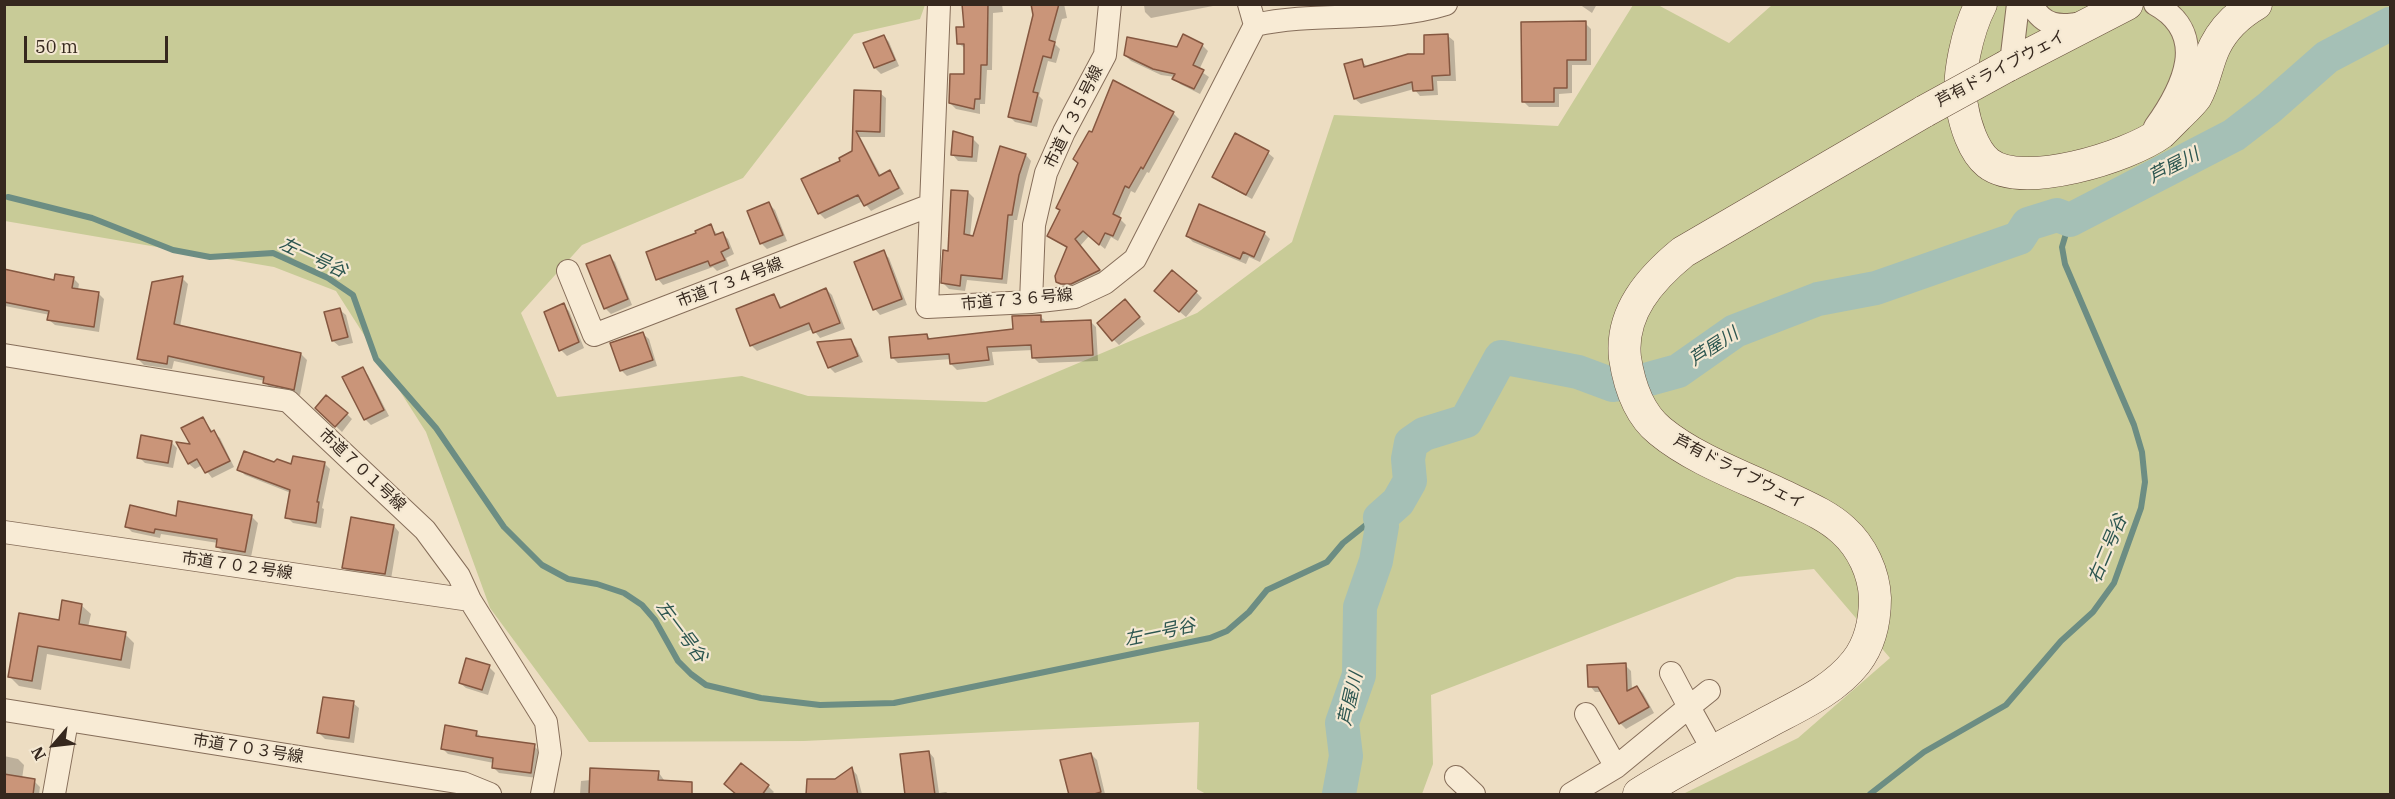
<!DOCTYPE html>
<meta charset="utf-8">
<style>
body{margin:0}
#map{position:relative;width:2395px;height:799px;overflow:hidden;background:#edddc2;font-family:"IBM Plex Serif",serif}
canvas{display:block}
.frame{position:absolute;inset:0;border:6px solid #36281e;pointer-events:none}
.north{position:absolute;left:24px;top:715px;width:60px;height:60px;-webkit-text-stroke:4px #f4e8d2;paint-order:stroke;rotate:242deg;font-size:16px;font-weight:700;line-height:24px;text-align:center;color:#36281e}
.north::after{content:'';display:block;margin:auto;width:21px;height:27px;background:#36281e;clip-path:polygon(50% 0,100% 100%,50% 72%,0 100%)}
.scale{position:absolute;left:24px;top:36px;width:144px;height:27px;box-sizing:border-box;border:3px solid #36281e;border-top:0;padding-left:8px;font-size:18px;line-height:21px;white-space:nowrap;color:#36281e;-webkit-text-stroke:4px #f4e8d2;paint-order:stroke}
</style>
<div id="map">
<canvas width="2395" height="799"></canvas>
<div class="frame"></div>
<div class="north">N</div>
<div class="scale">50 m</div>
</div>
<script>
const ctx = document.querySelector('canvas').getContext('2d');
ctx.lineJoin = 'round';
function fillPath(path, color) { ctx.fillStyle = color; ctx.fill(path, 'evenodd'); }
function stroke(path, color, width, dash) { ctx.strokeStyle = color; ctx.lineWidth = width; ctx.lineCap = dash ? 'butt' : 'round'; ctx.setLineDash(dash || []); ctx.stroke(path); }
function label(font, color, halo, rows, align = 'center') {
  ctx.font = font + ' "IBM Plex Serif","Noto Sans JP",serif'; ctx.lineWidth = 4.5; ctx.setLineDash([]); ctx.textBaseline = 'middle'; ctx.strokeStyle = halo; ctx.fillStyle = color; for (const [text, x, y, turn = 0] of rows) {
    ctx.save(); ctx.translate(x, y); ctx.rotate((+turn || 0) * Math.PI / 180); ctx.textAlign = isNaN(turn) ? turn : align; if (halo) ctx.strokeText(text, 0, 0); ctx.fillText(text, 0, 0); ctx.restore();
  }
}
fillPath(new Path2D(`
 M4,5H925L920,19L854,34L743,178L582,245L521,313L557,397L742,376L808,396L986,402L1197,313L1292,242L1334,115L1558,126L1633,5H1658L1729,43L1772,5H2390V794H1683L1798,738L1890,658L1814,569L1737,577L1431,695L1433,764L1422,794H1206L1197,789L1199,722L804,741L589,742L490,608L426,432L336,291L274,267L5,221Z`), '#c8cb97');
fillPath(new Path2D(`
 M963,4H1002L1003,12L993,13L992,70H987L985,104H980V114L956,109L950,103L965,76L966,49L958,43L966,28Z
 M1032,4H1064L1067,18L1062,19L1055,44L1060,49L1056,63L1048,61L1039,96L1043,100L1037,127L1015,122L1009,116L1035,15Z
 M1140,4H1212L1213,6L1151,18L1145,12L1144,5Z
 M1579,4H1597L1592,13Z
 M1585,23L1591,29V65H1572V93L1559,94V107H1529L1523,101Z
 M884,36L889,42L899,66L881,74L875,68Z
 M1448,36L1454,41L1456,81H1437L1438,95L1420,96L1414,89L1361,104L1355,99L1346,65L1361,61L1368,67L1426,55Z
 M1202,45L1208,51L1199,70L1209,77L1200,94L1180,84L1175,77L1161,75L1131,61L1125,55Z
 M1114,82L1173,113L1179,119L1149,173L1147,172L1135,193L1131,191L1119,218L1126,225L1118,241L1111,237L1105,249L1089,236L1080,246L1104,276L1077,289L1064,287L1058,281L1068,249L1049,235L1061,211L1058,208L1093,135Z
 M855,92L880,93L886,98L885,137H860L881,176L890,172L895,178L904,194L871,211L863,201L825,219L819,213L843,162L853,152Z
 M973,139L979,145L977,162L958,161L953,155Z
 M1268,153L1274,158L1252,199L1220,182L1214,177Z
 M1026,155L1031,161L1025,182L1017,220H1014L1007,284L967,280L965,291L949,289L943,283L968,192L974,198L970,237H974Z
 M769,204L775,210L787,241L767,249L761,243Z
 M710,226L718,235L722,233L728,239L734,254L726,258L729,266L717,271L713,267L663,285L658,279Z
 M1264,233L1270,239L1260,262L1249,257L1246,264L1193,242L1187,236Z
 M883,252L889,258L907,305L880,315L875,309Z
 M609,256L615,262L632,305L611,314L605,308Z
 M4,271L55,281L73,278L79,284L78,290L98,293L104,299L99,332L55,325L49,320L50,315L5,306L4,311Z
 M182,278L188,284L180,327L301,354L307,360L300,395L270,389L265,381L174,361L172,369L144,365L138,359Z
 M826,289L832,295L845,329L820,338L813,329L757,351L751,345L774,295L782,308Z
 M1196,292L1202,298L1186,317L1162,297Z
 M563,305L569,311L584,348L567,356L561,350Z
 M1131,307L1145,324L1119,345L1113,339Z
 M340,310L346,315L353,343L339,346L333,341L326,313Z
 M1040,316L1046,322L1090,321L1096,327L1098,361L1039,363L1033,357V350L992,352L994,365L957,370L951,364V359L898,363L892,357L927,335L931,340L1014,330Z
 M643,334L649,339L657,366L627,376L621,370Z
 M850,341L856,347L863,362L835,373L829,367Z
 M362,369L368,375L389,416L371,425L365,419Z
 M317,408L347,414L352,419L342,432Z
 M203,419L213,432L220,438L234,467L212,478L202,465L195,469L189,464L179,444L193,446Z
 M171,442L177,448L173,468L145,463L139,457Z
 M324,463L330,469L322,508L324,509L321,528L293,523L287,517L291,493L245,475L239,469L274,464L292,466Z
 M179,503L252,517L258,523L251,557L223,552L217,546L218,543L161,534L160,538L132,532L127,527L177,517Z
 M394,526L399,532L391,579L349,573L343,567Z
 M81,605L91,614L88,627L125,634L134,643L130,669L47,654L41,690L19,686L10,677L20,615L60,622Z
 M1625,665L1631,671L1632,690L1637,687L1643,693L1654,713L1626,729L1620,723L1603,692H1595L1590,686Z
 M489,667L495,673L488,695L466,688L460,683Z
 M353,703L359,708L354,743L325,739L319,733Z
 M476,732L483,739L534,746L540,752L537,778L499,773L493,767L494,763L448,754L442,748Z
 M929,752L934,758L939,793L946,792L949,794H906Z
 M1091,754L1097,760L1105,794H1070Z
 M4,756L18,759L24,765L22,779L34,781L40,787L39,794H4Z
 M741,765L768,786L774,792L772,794H738Z
 M852,769L857,775L862,794H808Z
 M659,773L674,794H580L581,781Z`), '#0003');
stroke(new Path2D(`
 M8,197L92,218L173,250L210,257L273,253L328,278L353,295L376,359L436,428L504,527L542,565L568,579L597,584L624,593L642,605L655,620L678,661L691,674L706,685L761,698L820,705L894,703L1210,638L1227,631L1249,612L1267,590L1327,562L1343,543L1372,520L1380,518
 M1870,794L1924,752L2006,705L2061,641L2093,612L2114,583L2141,508L2145,482L2142,452L2134,425L2065,264L2062,247L2070,220`), '#6c8d83', 6);
stroke(new Path2D(`
 M1339,794L1346,756L1342,723L1359,675L1360,607L1376,561L1382,526L1380,518L1398,502L1410,481L1408,459L1411,443L1424,434L1466,421L1501,357L1578,372L1613,385L1649,379L1678,371L1735,331L1818,299L1876,288L2019,238L2028,224L2057,215L2070,220L2234,135L2269,108L2327,57L2390,24`), '#a5c0b6', 34);
const building = new Path2D(`
 M962,4H988L987,65H981L980,99H975L974,109L949,103L950,74H964V44H957L956,27H964Z
 M1031,4H1059L1049,40L1055,42L1051,58L1043,56L1033,92L1038,93L1031,122L1008,117L1033,15Z
 M1586,21V60H1567V88H1554V102H1522L1521,22Z
 M1183,34L1203,44L1193,65L1204,70L1194,89L1172,79L1175,74L1153,69L1124,55L1127,37L1177,47Z
 M1448,34L1450,75L1432,76L1433,90L1413,91L1412,82L1354,99L1344,64L1362,59L1364,67L1408,54H1424V35Z
 M884,35L895,60L874,68L863,43Z
 M1113,80L1174,112L1143,169L1141,167L1129,188L1125,186L1113,214L1121,218L1113,236L1105,233L1099,245L1083,231L1075,239L1100,270L1071,284H1061L1056,282L1055,276L1067,247L1047,236L1060,210L1056,208L1078,163L1073,159L1089,131L1092,132Z
 M854,90L881,91L880,132L856,131L879,176L890,170L899,188L864,206L858,195L818,214L801,179L840,161L839,158L852,151Z
 M953,131L973,137L972,157L951,155Z
 M1235,133L1269,151L1246,195L1212,177Z
 M1000,146L1026,154L1019,175L1012,215H1008L1002,279L961,275L960,286L941,283L943,250L948,251L951,190L968,191L964,234L973,236Z
 M769,202L783,235L760,244L747,211Z
 M1199,204L1265,232L1254,257L1243,252L1240,259L1186,236Z
 M711,224L715,235L723,232L729,248L721,252L725,260L710,266L708,261L656,280L646,252L696,233L695,231Z
 M884,250L902,299L873,310L854,262Z
 M610,255L628,299L604,309L586,264Z
 M4,269L54,280L55,274L74,277L72,288L99,292L94,327L47,320L49,311L4,302Z
 M1172,270L1197,291L1179,312L1154,291Z
 M183,276L174,324L301,353L294,390L263,383L264,377L168,356L167,364L137,359L152,282Z
 M826,288L840,323L813,333L809,323L750,346L736,309L774,294L780,308Z
 M1125,299L1140,317L1112,341L1097,323Z
 M564,303L579,342L559,351L544,312Z
 M340,308L348,337L332,341L324,312Z
 M1041,315V322L1091,320L1093,355L1032,358L1031,345L987,347L989,360L950,364L949,354L891,358L889,337L927,334L928,339L1013,329L1012,316Z
 M643,332L653,360L620,371L610,343Z
 M851,339L858,356L828,368L817,342Z
 M363,367L384,410L364,420L342,377Z
 M326,395L348,413L335,427L315,408Z
 M203,417L211,432L214,430L230,461L205,473L197,459L188,464L176,442L190,444L181,428Z
 M141,435L172,441L168,463L137,458Z
 M244,451L274,462L277,459L291,464L293,456L325,462L317,502H319L316,523L285,518L290,490L237,470Z
 M178,501L252,515L245,552L216,547L217,539L155,529L154,533L125,527L130,505L176,516Z
 M351,517L394,525L385,574L342,568Z
 M62,600L82,604L79,624L126,632L121,660L38,646L32,681L8,677L19,613L59,620Z
 M466,658L490,665L482,690L459,683Z
 M1626,663L1627,691L1637,686L1649,707L1619,724L1598,687H1588L1587,665Z
 M323,697L354,701L349,738L317,733Z
 M445,725L477,731L476,736L535,744L531,773L492,768L493,758L441,749Z
 M929,751L935,795H905L900,754Z
 M1091,753L1101,792L1091,795H1069L1060,760Z
 M741,763L769,785L762,795H737L724,784Z
 M852,767L858,795H806L807,779H835Z
 M590,768L659,771L658,780L692,782V795H589Z
 M4,774L35,779L33,795H4Z`);
fillPath(building, '#ca9579');
stroke(building, '#855740', 1.5);
const street = new Path2D(`
 M939,4L927,307L1031,302L1075,297L1105,283L1135,259L1255,25
 M1249,4L1255,25C1317,11 1385,23 1446,4
 M2031,4C2044,27 2059,27 2083,23
 M2011,63L2018,4
 M2155,127C2183,88 2210,34 2155,4
 M568,271L594,335L931,205
 M1031,302L1034,225L1046,173L1064,132L1105,55L1110,4
 M4,355L288,401L425,530L459,576L470,600L546,722L550,753L542,794
 M4,532L470,600
 M1671,673L1689,707L1709,691
 M4,710L463,783L490,794
 M1586,714L1616,767
 M1456,777L1474,794
 M54,794L67,721
 M1571,794L1616,767L1689,707L1714,752`);
const secondary = new Path2D(`
 M1981,4C1968,29 1956,78 1962,106C1965,124 1973,151 1988,163C2022,190 2128,157 2161,133C2166,128 2172,122 2177,117C2183,111 2191,104 2196,97C2205,81 2207,62 2215,46C2224,28 2239,14 2256,4
 M2007,66L2127,4
 M1639,794C1681,767 1726,745 1770,721C1800,705 1834,690 1856,662C1870,644 1875,621 1875,598C1874,573 1862,547 1843,530C1828,516 1807,507 1788,498C1747,478 1695,460 1660,431C1639,414 1629,384 1625,358C1620,313 1650,279 1683,252L1925,111`);
stroke(street, '#866e5a', 24);
stroke(secondary, '#68503d', 33);
stroke(street, '#f8ebd5', 22);
stroke(secondary, '#f8ebd5', 32);
const secondaryBridge = new Path2D(`
 M1925,111L2007,66`);
stroke(secondaryBridge, '#68503d', 33, []);
stroke(secondaryBridge, '#f8ebd5', 32);
label('16px', '#36281e', '#f4e8d2', [
 ["芦有ドライブウェイ",2001,69,-28],
 ["市道７３５号線",1074,117,-64],
 ["市道７３４号線",730,283,-21],
 ["市道７３６号線",1017,300,-5],
 ["市道７０１号線",362,470,43],
 ["芦有ドライブウェイ",1739,472,27],
 ["市道７０２号線",237,566,8],
 ["市道７０３号線",248,749,9]
]);
label('italic 18px', '#2d5650', '#f4e8d2', [
 ["芦屋川",2174,166,-27],
 ["左一号谷",313,258,25],
 ["芦屋川",1714,347,-33],
 ["右二号谷",2108,549,-67],
 ["左一号谷",681,632,53],
 ["左一号谷",1160,633,-12],
 ["芦屋川",1351,699,-77]
]);
</script>
